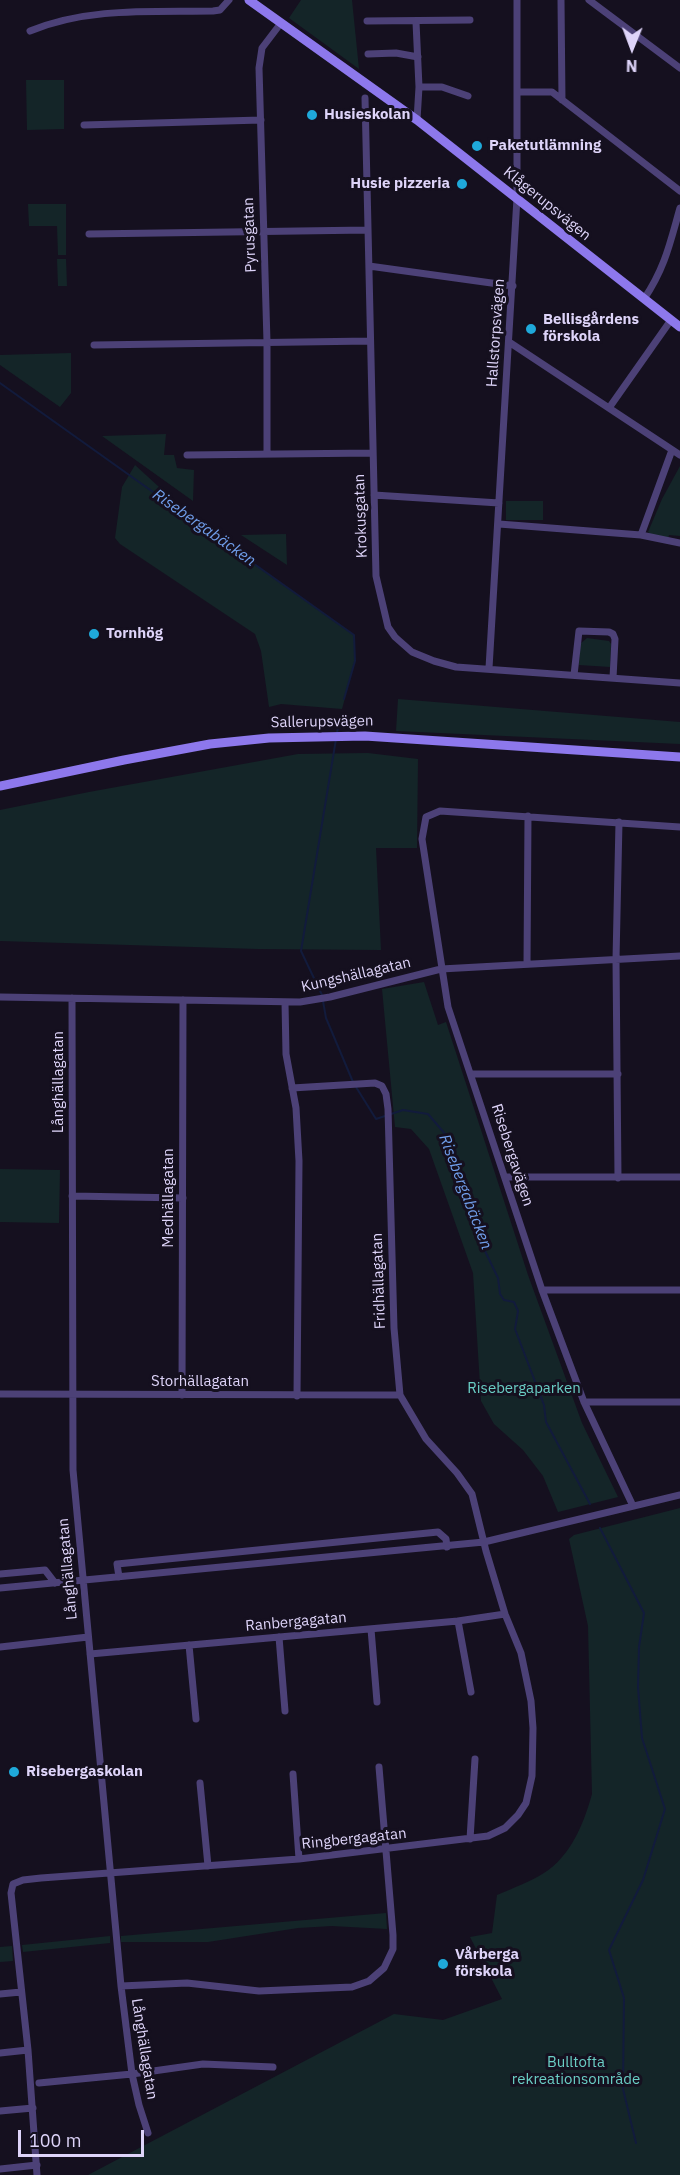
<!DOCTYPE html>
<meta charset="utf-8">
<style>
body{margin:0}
#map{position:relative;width:680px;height:2175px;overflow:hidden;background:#15101f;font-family:"IBM Plex Sans",sans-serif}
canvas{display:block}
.north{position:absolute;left:602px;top:18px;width:60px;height:60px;-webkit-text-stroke:4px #15101f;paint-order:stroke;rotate:181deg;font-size:16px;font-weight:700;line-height:24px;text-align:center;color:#ded4f9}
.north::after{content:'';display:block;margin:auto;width:21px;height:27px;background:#ded4f9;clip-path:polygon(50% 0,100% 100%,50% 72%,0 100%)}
.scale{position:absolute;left:18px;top:2130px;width:126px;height:27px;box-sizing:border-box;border:3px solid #ded4f9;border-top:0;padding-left:8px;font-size:18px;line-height:21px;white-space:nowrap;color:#ded4f9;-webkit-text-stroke:4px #15101f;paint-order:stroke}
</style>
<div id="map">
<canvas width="680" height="2175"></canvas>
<div class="north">N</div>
<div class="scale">100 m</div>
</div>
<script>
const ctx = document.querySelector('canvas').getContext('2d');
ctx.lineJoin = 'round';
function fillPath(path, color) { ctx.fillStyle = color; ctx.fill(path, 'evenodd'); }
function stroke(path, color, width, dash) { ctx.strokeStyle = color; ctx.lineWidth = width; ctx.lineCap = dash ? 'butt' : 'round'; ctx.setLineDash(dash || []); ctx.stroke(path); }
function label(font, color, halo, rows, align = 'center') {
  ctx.font = font + ' "IBM Plex Sans",sans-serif'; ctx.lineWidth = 6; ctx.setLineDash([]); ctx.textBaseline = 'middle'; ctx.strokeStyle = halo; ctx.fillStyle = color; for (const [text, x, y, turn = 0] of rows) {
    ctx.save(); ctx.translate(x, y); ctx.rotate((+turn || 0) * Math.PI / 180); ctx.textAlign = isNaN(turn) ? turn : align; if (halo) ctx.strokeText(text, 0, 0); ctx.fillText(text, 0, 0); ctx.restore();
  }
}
fillPath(new Path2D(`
 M301,0H352L359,69L289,18Z
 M26,80H64V129L27,130Z
 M28,204H66V255H58L57,226H29Z
 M57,259H66L67,286H58Z
 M71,353V393L60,407L0,365V355Z
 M166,434L164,455H174L177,468L194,470L193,501L102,436Z
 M135,465L205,529L354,635L355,661L342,709L281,704L269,707L261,651L255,634L120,544L115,538L122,487Z
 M680,466V536L669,535L668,539L653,536L648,532L662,499Z
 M506,501H543V520H506Z
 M286,534L287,565L241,535Z
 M587,638L609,641L611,644L610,667L579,665L580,644Z
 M398,699L680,722V744L396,731Z
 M368,753L418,759L417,848H376L381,950L258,949L0,941V810L89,792L298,754Z
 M424,982L438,1025L446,1022L528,1275L582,1423L618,1497L558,1512L543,1476L523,1450L494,1424L481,1401L473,1273L429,1149L411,1129L395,1127L382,989Z
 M0,1169L60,1170L59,1223L0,1222Z
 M680,1508V2175H88L394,2014L443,2020L502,1999L470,1937L492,1933L497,1895C513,1888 530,1882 544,1873C571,1856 584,1823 592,1794L588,1626L569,1539L574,1535Z
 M386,1913L387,1929L332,1926L298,1928L208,1942H121V1936Z
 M110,1936V1943L23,1952L22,1945Z
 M12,1946L13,1961L0,1962V1947Z`), '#142528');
stroke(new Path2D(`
 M0,383L354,635L355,661L344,699
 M337,733L339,721
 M322,995L301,951L336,739
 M323,1001L326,1018L353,1082
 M356,1087L376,1119L403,1110L428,1114L446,1135L485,1251L498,1278L500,1294L504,1300L514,1302L518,1311L515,1329L544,1405L546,1422L590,1504
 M600,1528L644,1613L639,1647L638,1687L642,1738L665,1809L643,1880L609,1950L624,1998L623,2089L636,2143`), '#121b3c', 2);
stroke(new Path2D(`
 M561,0L562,100
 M589,0L680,68
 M367,21L470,20
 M416,22L419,87L417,120
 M30,31C88,7 152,12 213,11L220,10L229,0
 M368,54L396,53L418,57
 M419,87H442L468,96
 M518,92H552L680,191
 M365,98L376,576L388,627L395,637L412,652L434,661L456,667L680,683
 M84,125L261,120
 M89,234L368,230
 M369,266L513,286
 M644,299C665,268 670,243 680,208
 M509,342L680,455
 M94,345L370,341
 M609,408L671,320
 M267,454V342L259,68L262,48L281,23
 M187,455L373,453
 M374,495L499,503
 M499,524L641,535L680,543
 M641,535L672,450
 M489,668L517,198V0
 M574,675L579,631L609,632L613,634L615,639L613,678
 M527,964L528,816
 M0,997L300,1002L330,997L441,969L680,956
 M72,998L73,1470L121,1986L132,2074L139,2105L148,2133
 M285,1002L286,1054L296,1108L299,1161L297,1396
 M471,1074H618
 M505,1177H680
 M618,1178L616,959L619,822
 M72,1196L183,1198
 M542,1290H680
 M0,1394L400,1395
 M182,1395L183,1000
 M584,1402H680
 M633,1506L584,1402L542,1290L448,1007L422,839L426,817L440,811L680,827
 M0,1574L45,1570L55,1583
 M119,1577L117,1564L438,1532L446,1539L447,1547
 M0,1588L484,1542L680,1495
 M458,1621L471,1692
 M371,1629L377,1702
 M279,1637L285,1711
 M189,1645L196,1719
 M0,1647L88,1637
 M90,1654L458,1621L505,1614
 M293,1774L299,1859
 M200,1783L208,1866
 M470,1839L475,1759
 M121,1986L187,1983L259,1991L352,1987L369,1981L384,1968L393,1949V1935L379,1767
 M0,1994L21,1992
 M0,2053L28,2050
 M39,2083L132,2074L203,2064L273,2067
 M0,2111L33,2108
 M0,2169L37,2165
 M37,2175L28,2050L11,1893L13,1884L23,1880L41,1878L299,1859L488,1836L505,1828L518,1815L526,1803L532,1776L533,1728L531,1701L521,1653L505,1614L486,1551L472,1494L457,1473L426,1439L400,1395L394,1328L388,1109L386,1094L382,1086L375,1083L292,1088`), '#4c4177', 7);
stroke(new Path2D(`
 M249,0L417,120L680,327
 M0,786L124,760L210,744L269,738L365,736L680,757`), '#8d78ec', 9);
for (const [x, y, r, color] of [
 [312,115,6,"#1fa9da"],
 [477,146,6,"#1fa9da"],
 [462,184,6,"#1fa9da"],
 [531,329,6,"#1fa9da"],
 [94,634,6,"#1fa9da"],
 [14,1772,6,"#1fa9da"],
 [443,1964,6,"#1fa9da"]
]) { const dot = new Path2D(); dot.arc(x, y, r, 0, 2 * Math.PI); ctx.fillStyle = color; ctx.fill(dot); stroke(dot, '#15101f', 2); }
label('bold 15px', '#ded4f9', '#15101f', [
 ["Husieskolan",324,115],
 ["Paketutlämning",489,146],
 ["Husie pizzeria",450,184,"right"],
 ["Bellisgårdens",543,320],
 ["förskola",543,337],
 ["Tornhög",106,634],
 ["Risebergaskolan",26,1772],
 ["Vårberga",455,1955],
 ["förskola",455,1972]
], 'left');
label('15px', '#ded4f9', '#15101f', [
 ["Klågerupsvägen",547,204,39],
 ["Pyrusgatan",250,235,-92],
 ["Hallstorpsvägen",496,333,-86],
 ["Krokusgatan",361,516,-92],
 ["Sallerupsvägen",322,722,-1],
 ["Kungshällagatan",356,975,-13],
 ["Långhällagatan",59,1082,-90],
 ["Risebergavägen",512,1155,72],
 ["Medhällagatan",169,1198,-90],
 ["Fridhällagatan",379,1281,-92],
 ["Storhällagatan",200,1382],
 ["Långhällagatan",68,1569,-95],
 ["Ranbergagatan",296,1622,-5],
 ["Ringbergagatan",354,1839,-6],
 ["Långhällagatan",144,2049,81]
]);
label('15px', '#6acec5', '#15101f', [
 ["Risebergaparken",524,1389],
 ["Bulltofta",576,2063],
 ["rekreationsområde",576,2080]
]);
label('italic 16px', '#709eeb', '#15101f', [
 ["Risebergabäcken",204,528,35],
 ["Risebergabäcken",465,1192,69]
]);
</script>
